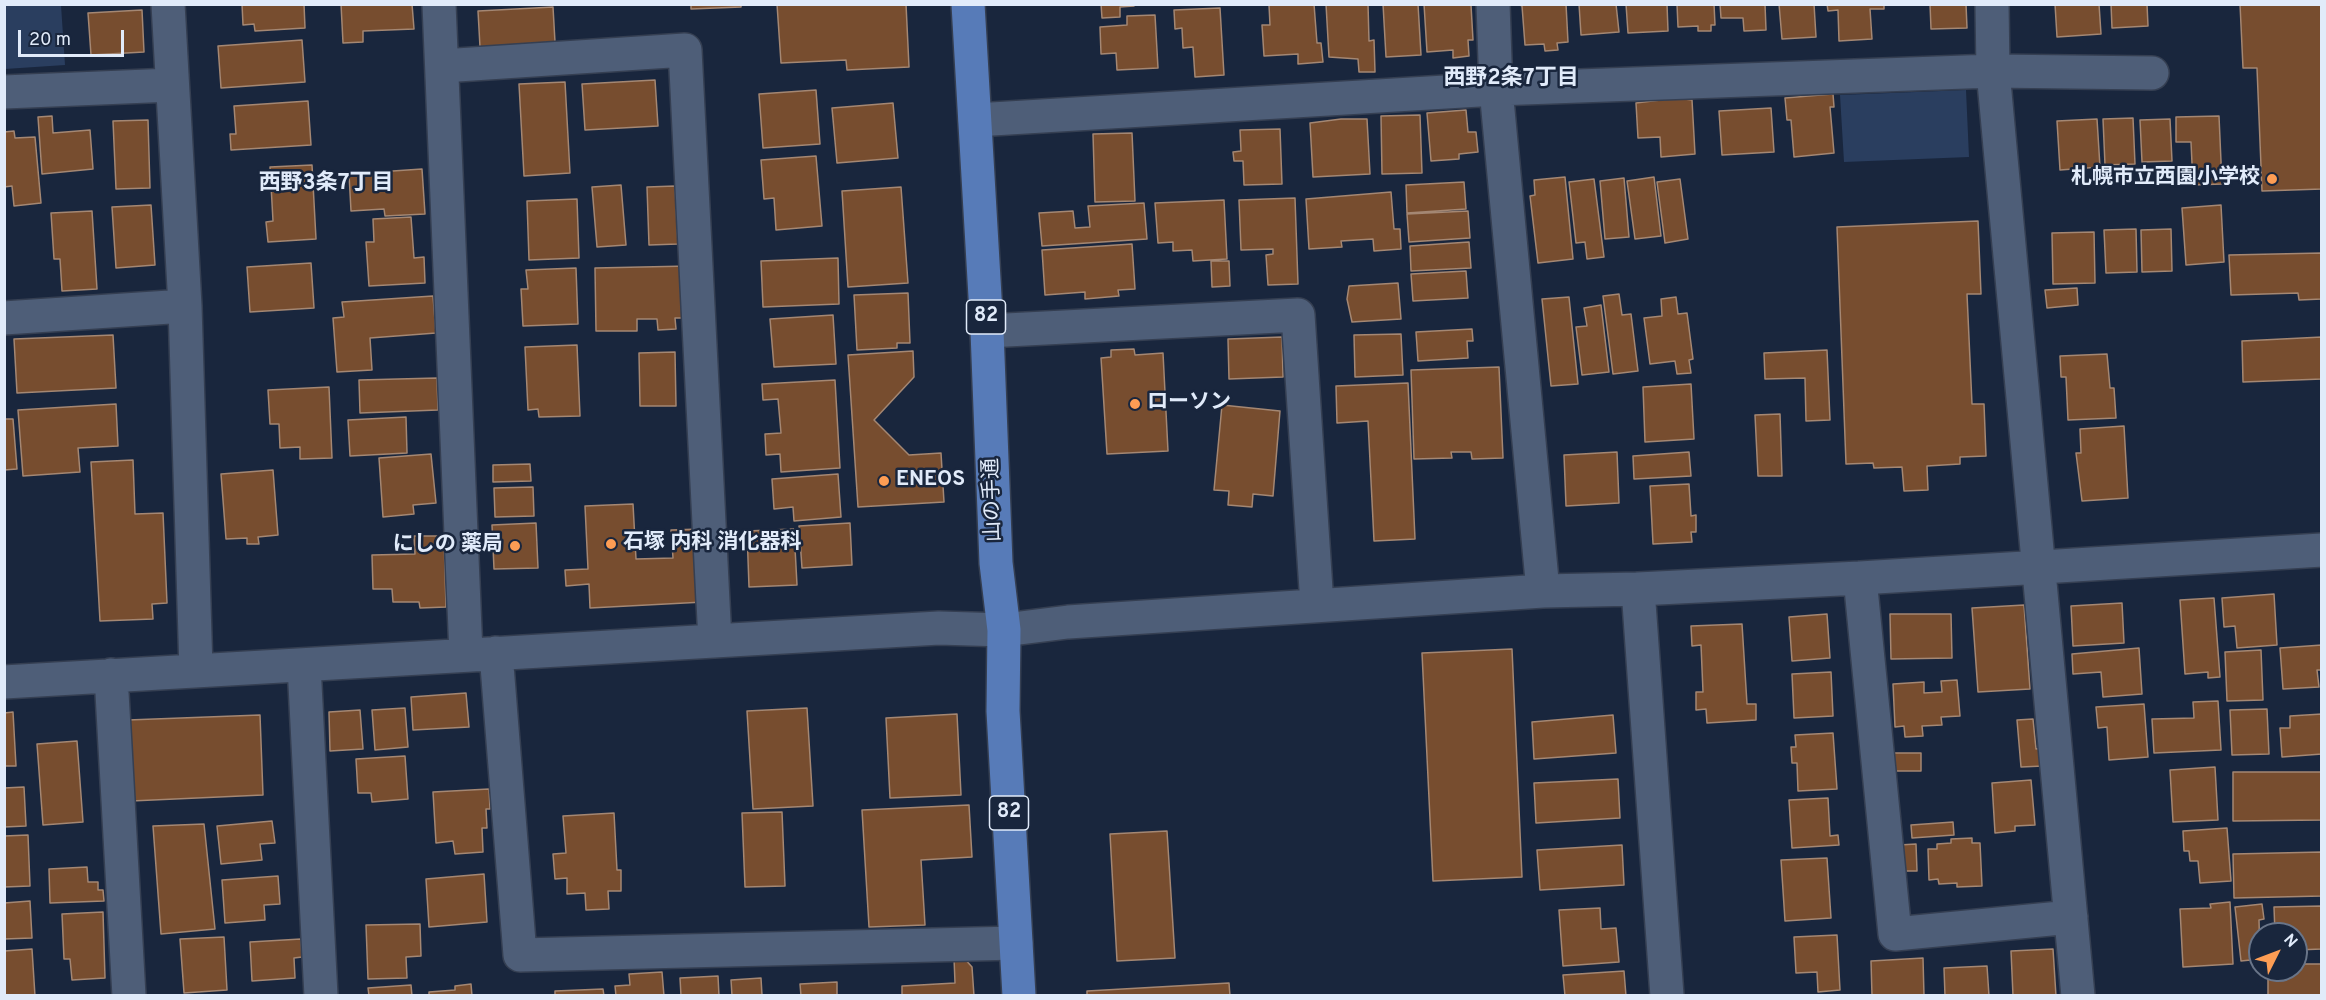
<!DOCTYPE html>
<meta charset="utf-8">
<style>
body{margin:0}
#map{position:relative;width:2326px;height:1000px;overflow:hidden;background:#19263d;font-family:Overpass,sans-serif}
canvas{display:block}
.frame{position:absolute;inset:0;border:6px solid #e1ebfa;pointer-events:none}
.north{position:absolute;left:2248px;top:922px;width:60px;height:60px;box-sizing:border-box;background:#19263d;border:2px solid #697589;border-radius:50%;rotate:48deg;font-size:16px;font-weight:700;line-height:24px;text-align:center;color:#e1ebfa}
.north::after{content:'';display:block;margin:auto;width:21px;height:27px;background:#fd9d54;clip-path:polygon(50% 0,100% 100%,50% 72%,0 100%)}
.scale{position:absolute;left:18px;top:30px;width:106px;height:27px;box-sizing:border-box;border:3px solid #e1ebfa;border-top:0;padding-left:8px;font-size:18px;line-height:21px;white-space:nowrap;color:#e1ebfa;-webkit-text-stroke:4px #19263d;paint-order:stroke}
</style>
<div id="map">
<canvas width="2326" height="1000"></canvas>
<div class="frame"></div>
<div class="north">N</div>
<div class="scale">20 m</div>
</div>
<script>
const ctx = document.querySelector('canvas').getContext('2d');
ctx.lineJoin = 'round';
function fillPath(path, color) { ctx.fillStyle = color; ctx.fill(path, 'evenodd'); }
function stroke(path, color, width, dash) { ctx.strokeStyle = color; ctx.lineWidth = width; ctx.lineCap = dash ? 'butt' : 'round'; ctx.setLineDash(dash || []); ctx.stroke(path); }
function label(font, color, halo, rows, align = 'center') {
  ctx.font = font + ' Overpass,"Noto Sans JP",sans-serif'; ctx.lineWidth = 5; ctx.setLineDash([]); ctx.textBaseline = 'middle'; ctx.strokeStyle = halo; ctx.fillStyle = color; for (const [text, x, y, turn = 0] of rows) {
    ctx.save(); ctx.translate(x, y); ctx.rotate((+turn || 0) * Math.PI / 180); ctx.textAlign = isNaN(turn) ? turn : align; if (halo) ctx.strokeText(text, 0, 0); ctx.fillText(text, 0, 0); ctx.restore();
  }
}
fillPath(new Path2D(`
 M5,4L61,5L65,65L5,69Z
 M1966,90L1969,157L1844,162L1840,95Z`), '#2a3e5f');
const building = new Path2D(`
 M242,4H304L305,28L255,31L254,24L243,25Z
 M341,4H412L414,29L363,31V42L343,43Z
 M691,4H741V7L691,9Z
 M777,4H906L909,67L847,70L846,60L781,63Z
 M1101,4H1134V6L1120,7V17L1102,18Z
 M1314,4L1317,43H1321L1323,62L1298,64V54L1264,56L1262,25H1270L1269,5Z
 M1326,4H1368L1369,41L1374,40L1375,72H1359L1358,59L1329,57Z
 M1383,4H1418L1421,55L1386,57Z
 M1424,4L1471,5L1473,40H1468L1469,56L1453,58V50L1427,52Z
 M1518,4H1566L1568,42L1557,43L1558,50L1545,51L1544,44L1525,45L1522,6Z
 M1579,4H1616L1619,32L1581,35Z
 M1626,4H1667L1668,31L1628,33Z
 M1677,4H1714L1715,25H1711V31H1698V26L1678,27Z
 M1720,4H1765L1766,30L1744,31L1743,18H1721Z
 M1779,4H1814L1816,37L1782,39Z
 M1827,4H1884V9H1870L1872,39L1839,41L1838,10L1828,11Z
 M1930,4H1966L1967,28L1931,29Z
 M2055,4H2099L2101,34L2057,37Z
 M2111,4H2147L2148,26L2112,28Z
 M2240,4H2322V189L2262,191L2257,68H2243Z
 M553,7L555,42L480,47L478,11Z
 M1220,8L1224,75L1195,77L1193,47L1183,48L1182,28L1175,29L1174,10Z
 M142,10L144,52L91,55L88,13Z
 M1155,15L1158,68L1117,70L1116,53L1101,54L1100,27L1127,25V16Z
 M302,40L305,82L221,88L218,46Z
 M655,80L658,126L585,130L582,84Z
 M565,82L570,173L524,176L519,84Z
 M816,90L820,144L763,148L759,94Z
 M1833,94L1834,107H1830L1834,153L1794,157L1791,120H1787L1785,98Z
 M1677,98L1692,100L1695,154L1661,157L1660,137L1638,138L1636,103Z
 M308,101L311,145L231,150L230,134H236L234,106Z
 M893,103L898,158L837,163L832,108Z
 M1771,108L1774,152L1722,155L1719,111Z
 M1466,110L1468,132H1476L1478,152L1459,154V159L1431,161L1427,113Z
 M1420,115L1422,173L1382,174L1381,116Z
 M52,116L53,133L90,130L93,169L42,174L38,117Z
 M2219,116L2222,184L2193,185L2191,142H2176V117Z
 M2133,118L2135,164L2105,165L2103,119Z
 M1341,119H1367L1370,174L1313,177L1310,123Z
 M2097,119L2100,167L2060,170L2057,121Z
 M2170,119L2172,161L2142,162L2140,120Z
 M148,120L150,188L116,189L113,121Z
 M1280,129L1282,184L1244,185L1243,161H1234L1233,152L1241,151L1240,130Z
 M14,131L15,138L35,137L41,203L14,206L12,186L4,187V132Z
 M1132,133L1135,201L1095,202L1093,134Z
 M816,156L822,226L776,230L774,198L764,199L761,160Z
 M312,165L316,239L268,242L266,222L273,221L270,167Z
 M422,169L425,214L385,216L384,209L351,211L349,174Z
 M1565,177L1573,259L1538,263L1530,196L1535,195L1534,180Z
 M1654,177L1661,236L1635,239L1627,181Z
 M1624,178L1629,237L1605,239L1600,181Z
 M1594,179L1604,257L1587,259L1585,242L1576,243L1569,182Z
 M1680,179L1688,239L1665,243L1657,182Z
 M1464,182L1466,209L1407,213L1406,185Z
 M621,185L626,245L597,247L592,187Z
 M675,186L678,244L649,245L647,187Z
 M901,187L908,283L848,287L842,191Z
 M1391,192L1394,229H1400L1401,249L1374,251L1373,239L1341,241L1342,247L1309,249L1306,199Z
 M1295,198L1298,284L1268,285L1266,255L1273,254V249L1241,250L1239,200Z
 M577,199L579,258L529,260L527,201Z
 M1224,200L1227,259L1193,261L1192,250L1173,251V242L1158,243L1155,203Z
 M1144,203L1147,239L1042,246L1039,213L1073,211L1075,228L1090,227L1088,206Z
 M151,205L155,265L116,268L112,207Z
 M2221,205L2224,262L2186,265L2182,208Z
 M92,211L97,289L62,291L60,259H54L51,213Z
 M1468,211L1470,238L1409,242L1407,214Z
 M411,217L414,258L424,257L425,283L369,286L366,242H374L373,219Z
 M1978,221L1981,294H1967L1972,404H1984L1986,456L1960,457V464L1927,466L1928,490L1904,491L1902,467L1874,468L1873,463L1846,464L1837,227Z
 M2136,229L2137,272L2106,273L2104,230Z
 M2171,229L2172,271L2142,272L2141,230Z
 M2094,232L2095,283L2053,284L2052,233Z
 M1469,242L1471,268L1411,271L1410,246Z
 M1132,244L1135,289L1118,290L1119,296L1085,299V292L1045,295L1042,250Z
 M2322,253V299L2299,300L2298,293L2231,295L2229,255Z
 M838,258L839,304L763,307L761,261Z
 M1211,261H1229L1230,286L1212,287Z
 M311,263L314,308L250,312L247,267Z
 M689,266L690,318H675L676,329L658,330L657,319H637V331H596L595,268Z
 M576,268L578,324L523,326L521,289H528L526,270Z
 M1466,271L1468,298L1413,301L1411,274Z
 M1398,283L1401,319L1352,322L1347,299L1349,286Z
 M2077,288L2078,305L2047,308L2045,290Z
 M908,293L910,343H897V348L857,350L854,295Z
 M1619,294L1622,315L1631,314L1638,371L1613,374L1603,296Z
 M433,296L436,333L370,338L372,370L337,372L333,318L344,317L342,302Z
 M1569,297L1578,384L1551,386L1542,299Z
 M1676,297L1678,314L1687,313L1693,359L1689,360L1691,373L1677,374L1675,361L1650,364L1644,318L1662,316L1661,299Z
 M1601,305L1609,372L1582,375L1576,327L1587,326L1584,308Z
 M833,315L836,364L774,367L770,319Z
 M1472,329L1473,341H1467L1468,358L1418,361L1416,332Z
 M1401,334L1403,375L1355,377L1354,335Z
 M113,335L116,388L17,393L14,339Z
 M1282,337L1283,377L1229,379L1228,339Z
 M2322,337V379L2243,382L2242,341Z
 M577,345L580,416L539,417L538,409L528,410L525,347Z
 M1134,349L1135,355L1163,353L1168,451L1107,454L1101,358L1111,357V350Z
 M1827,350L1830,420L1806,421L1805,378L1765,379L1764,353Z
 M913,351L914,377L874,420L909,455L941,453L944,502L858,507L848,355Z
 M675,352L676,406H640L639,353Z
 M2107,354L2110,388H2114L2116,418L2068,420L2066,377H2061L2060,356Z
 M1499,367L1503,458L1472,459L1471,452H1451L1452,458L1414,459L1411,370Z
 M437,378L438,410L360,413L359,380Z
 M835,380L840,468L781,472L780,454L766,455L765,434L781,433L778,399L763,400L762,384Z
 M1408,383L1415,539L1374,541L1368,421L1337,423L1336,386Z
 M1691,384L1694,439L1645,442L1643,387Z
 M329,387L332,458L300,459V447L280,448L279,424H270L268,390Z
 M116,404L118,446L78,448L80,472L23,476L18,410Z
 M1222,405L1280,411L1273,496L1253,494L1252,507L1228,505L1229,491L1214,490Z
 M1780,414L1782,476H1758L1755,415Z
 M406,417L407,453L350,456L348,420Z
 M4,419H13L17,469L4,470Z
 M2124,426L2128,498L2082,501L2076,453H2081L2080,429Z
 M1617,452L1619,503L1566,506L1564,455Z
 M1689,452L1691,476L1634,479L1633,456Z
 M431,454L436,503L413,505L414,514L383,517L379,458Z
 M133,460L135,514L163,513L167,603L152,604L153,619L100,621L91,462Z
 M530,464L531,481L493,482V465Z
 M273,470L278,535L258,537L259,544H247V538L226,539L221,474Z
 M838,474L841,517L794,521L793,507L774,509L772,479Z
 M1689,484L1691,516L1696,515V532H1691L1692,542L1653,544L1650,486Z
 M533,487L534,516L495,517L494,488Z
 M633,504L636,559L673,558L671,530L700,529L704,602L590,608L589,584L566,586L565,570L588,569L585,506Z
 M536,523L538,568L494,569L492,525Z
 M850,523L852,565L802,568L799,526Z
 M794,529L797,585L749,587L747,531Z
 M414,536H444L446,607L420,608L419,602H393L392,589H373L372,555L415,554Z
 M2274,594L2277,645L2237,648L2235,626L2224,627L2222,598Z
 M2214,598L2220,677L2208,678V672L2185,674L2180,600Z
 M2122,603L2124,643L2073,646L2071,606Z
 M2024,605L2030,689L1978,692L1972,608Z
 M1827,614L1830,658L1792,661L1789,617Z
 M1890,614H1951L1952,658L1891,659Z
 M1742,624L1747,704H1756V720L1707,723L1706,709L1696,710V692H1703L1701,645L1692,646L1691,626Z
 M2322,645V670H2317L2319,687L2283,689L2280,648Z
 M2139,648L2142,694L2103,697L2101,672L2073,674L2072,654Z
 M1512,649L1522,877L1433,881L1422,653Z
 M2261,650L2263,700L2227,701L2225,652Z
 M1831,672L1833,716L1794,718L1792,674Z
 M1957,680L1960,716L1941,717L1942,725L1922,726L1923,736L1905,737L1904,726L1895,727L1893,684L1924,682V693L1942,692L1941,681Z
 M466,693L469,727L413,730L411,697Z
 M2218,701L2221,750L2154,753L2152,719L2194,718L2193,702Z
 M2144,704L2148,757L2109,760L2107,727L2098,728L2096,707Z
 M405,708L408,747L375,750L372,710Z
 M807,708L813,806L753,809L747,711Z
 M2267,709L2269,754L2232,755L2230,710Z
 M360,710L363,749L330,751L329,712Z
 M13,712L16,766H4V713Z
 M957,714L961,795L890,798L886,718Z
 M2322,714V754L2282,757L2280,728H2290V716Z
 M260,715L263,795L131,801L128,720Z
 M1613,715L1616,753L1534,759L1532,722Z
 M2033,719L2036,749L2041,748L2043,766L2021,767L2017,720Z
 M1833,733L1837,789L1798,791L1797,763H1792L1791,747H1796L1795,735Z
 M77,741L83,822L43,825L37,744Z
 M1893,753H1921V771H1894Z
 M405,756L408,799L372,802L371,793H358L356,759Z
 M2215,767L2218,820L2173,822L2170,770Z
 M2233,772H2322V820L2233,821Z
 M1618,779L1620,818L1536,823L1534,783Z
 M2031,780L2035,825L2015,826V831L1995,833L1992,783Z
 M24,787L26,826L4,827V788Z
 M489,789L490,809H486L487,828H482L483,852L455,854L453,841L436,843L433,792Z
 M1828,798L1830,836L1838,835L1839,845L1792,848L1789,800Z
 M969,805L972,857L921,860L925,925L869,927L862,810Z
 M782,812L785,886L745,887L742,813Z
 M614,813L617,870H621V891H608L609,909L586,910L585,893L567,894V878L555,879L553,854L566,853L563,816Z
 M272,821L275,843L260,844L262,860L221,864L217,826Z
 M1953,822L1954,835L1912,838L1911,825Z
 M204,824L215,929L161,934L153,826Z
 M2227,828L2231,881L2200,883L2198,861H2190L2189,851H2184L2183,831Z
 M1167,831L1175,958L1117,961L1110,834Z
 M28,835L30,886L4,887V836Z
 M1972,838V843H1980L1982,886L1957,887V883L1939,884L1938,879L1929,880L1928,849H1937V844L1951,843V839Z
 M1916,844L1917,871H1900L1899,845Z
 M1622,845L1624,885L1540,890L1537,850Z
 M2322,852V896L2234,898L2233,854Z
 M1827,858L1831,918L1785,921L1781,860Z
 M87,867L88,882H98V890H103L104,901L50,903L49,869Z
 M484,874L487,922L429,927L426,879Z
 M278,876L280,904L264,905L265,920L225,923L222,880Z
 M30,901L32,938L4,939V903Z
 M2230,902L2233,964L2183,967L2180,909L2211,908L2210,904Z
 M2262,904L2264,919L2259,920L2260,959L2241,961L2235,907Z
 M2322,906V949L2296,950V934H2275L2274,907Z
 M1600,908L1601,929L1616,928L1619,962L1563,966L1559,910Z
 M103,912L105,978L72,980L70,959H64L62,914Z
 M420,924L421,956L406,957L407,978L368,979L366,925Z
 M1837,935L1840,990L1818,992L1817,972L1796,973L1794,937Z
 M224,937L227,990L184,993L180,939Z
 M301,939L302,957L294,958L295,978L252,981L250,942Z
 M32,949L35,996H4V951Z
 M2053,949L2056,996H2013L2011,951Z
 M954,958H964L972,967L974,996H902V986L955,983Z
 M1923,958L1924,996H1872L1871,961Z
 M2296,964H2322V996H2268V970H2296Z
 M1987,966L1989,996H1945L1944,968Z
 M1624,971L1626,996H1565L1563,975Z
 M662,972L664,996H616L615,986L630,985L629,974Z
 M718,976L719,996H681L680,978Z
 M761,978L762,995L782,996H732L731,980Z
 M837,982V996H801L800,984Z
 M1229,983L1230,996H1087V991Z
 M471,984L472,996H429V992L455,990V986Z
 M411,985L412,996H369L368,988Z
 M603,989L604,996H555V991Z`);
fillPath(building, '#774d2f');
stroke(building, '#a48773', 1.5);
const minor = new Path2D(`
 M168,4L185,306L196,670
 M439,4L466,654
 M1493,4L1496,89L1543,591
 M1992,4L1993,71L2078,996
 M442,66L685,50L715,641
 M4,92L172,85
 M975,120L1496,89L1993,71L2152,73
 M4,318L185,306
 M987,331L1298,315L1317,605
 M1860,578L1895,934L2071,917
 M1638,589L1667,996
 M496,653L520,955L1016,943
 M304,665L321,996
 M111,675L129,996
 M4,682L939,628L1004,630L1068,622L1543,591L1638,589L1860,578L2322,550`);
const primary = new Path2D(`
 M968,4L987,331L996,563L1004,630L1003,711L1019,996`);
stroke(minor, '#353f52', 36);
stroke(primary, '#353f52', 36);
stroke(minor, '#4e5e78', 33);
stroke(primary, '#577bb8', 33);
for (const [x, y, r, color] of [
 [2272,179,6,"#fd9d54"],
 [1135,404,6,"#fd9d54"],
 [884,481,6,"#fd9d54"],
 [611,544,6,"#fd9d54"],
 [515,546,6,"#fd9d54"]
]) { const dot = new Path2D(); dot.arc(x, y, r, 0, 2 * Math.PI); ctx.fillStyle = color; ctx.fill(dot); stroke(dot, '#19263d', 2); }
for (const [x, y, w] of [
 [986,317,39],
 [1009,813,39]
]) { const box = new Path2D(); box.roundRect(x - w / 2, y - 17, w, 34, 4.5); ctx.fillStyle = '#19263d'; ctx.fill(box); stroke(box, '#e1ebfa', 1.5); }
label('bold 20px', '#e1ebfa', null, [
 ["82",986,317],
 ["82",1009,813]
]);
label('bold 21px', '#e1ebfa', '#19263d', [
 ["札幌市立西園小学校",2260,179,"right"],
 ["ローソン",1147,404],
 ["ENEOS",896,481],
 ["石塚 内科 消化器科",623,544],
 ["にしの 薬局",503,546,"right"]
], 'left');
label('21px', '#e1ebfa', '#19263d', [
 ["山の手通",994,500,-92]
]);
label('bold 22px', '#e1ebfa', '#19263d', [
 ["西野2条7丁目",1511,80],
 ["西野3条7丁目",326,185]
]);
</script>
